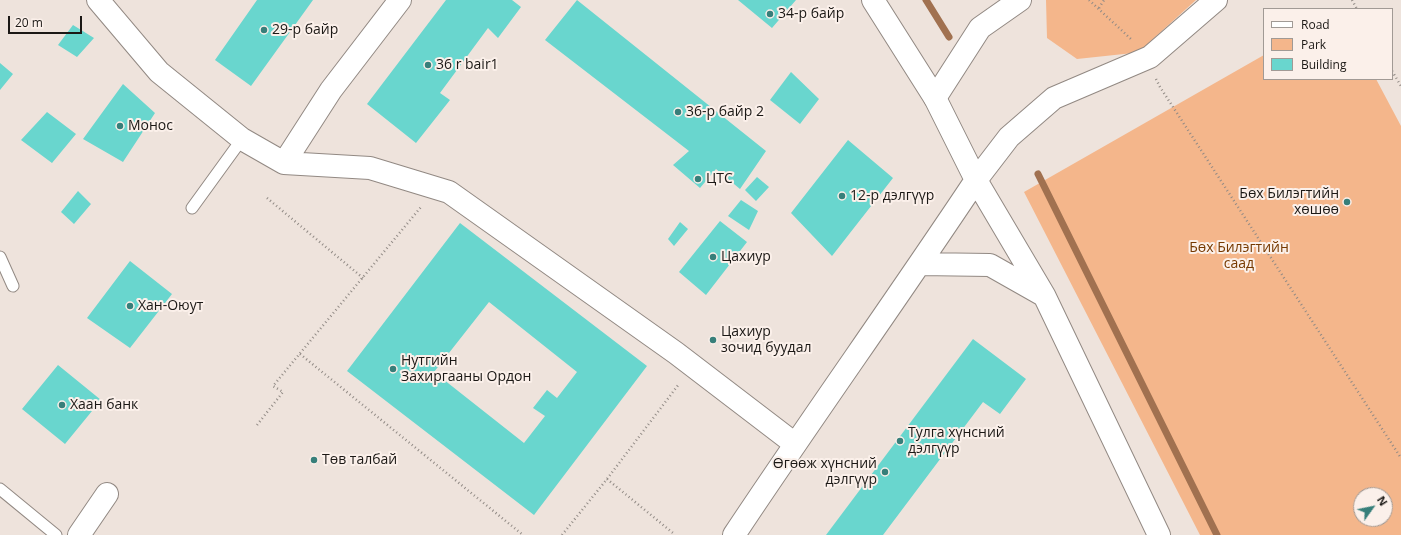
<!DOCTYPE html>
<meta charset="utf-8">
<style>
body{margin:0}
#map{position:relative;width:1401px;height:535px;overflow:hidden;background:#eee3dc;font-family:"Open Sans",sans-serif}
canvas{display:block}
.legend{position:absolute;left:1263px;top:8px;width:130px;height:72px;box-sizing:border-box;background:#fbf0ea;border:1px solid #a19a95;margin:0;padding:5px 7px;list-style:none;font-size:12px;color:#1b1815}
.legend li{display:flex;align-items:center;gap:8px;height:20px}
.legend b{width:20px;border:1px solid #a19a95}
.north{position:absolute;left:1353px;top:487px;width:40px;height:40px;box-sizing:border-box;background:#fbf0ea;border:1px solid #a19a95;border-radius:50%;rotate:57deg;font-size:11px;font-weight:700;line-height:16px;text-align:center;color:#1b1815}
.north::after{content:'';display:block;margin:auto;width:14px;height:18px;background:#377f7a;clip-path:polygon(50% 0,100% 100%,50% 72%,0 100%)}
.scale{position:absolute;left:8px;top:16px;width:74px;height:18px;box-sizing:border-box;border:2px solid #1b1815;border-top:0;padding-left:5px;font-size:12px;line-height:14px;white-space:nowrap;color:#1b1815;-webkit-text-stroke:3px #fbf0ea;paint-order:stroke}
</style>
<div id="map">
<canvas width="1401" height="535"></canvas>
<ul class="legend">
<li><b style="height:5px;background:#fff"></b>Road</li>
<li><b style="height:11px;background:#f4b68b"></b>Park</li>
<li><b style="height:11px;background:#69d6ce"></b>Building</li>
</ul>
<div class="north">N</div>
<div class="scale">20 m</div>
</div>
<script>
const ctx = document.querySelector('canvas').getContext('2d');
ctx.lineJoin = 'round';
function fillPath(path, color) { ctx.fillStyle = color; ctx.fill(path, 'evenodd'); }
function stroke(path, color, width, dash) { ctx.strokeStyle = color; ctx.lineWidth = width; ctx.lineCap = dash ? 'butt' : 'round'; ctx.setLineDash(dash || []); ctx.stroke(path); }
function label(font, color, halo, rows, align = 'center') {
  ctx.font = font + ' "Open Sans",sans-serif'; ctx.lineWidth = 4; ctx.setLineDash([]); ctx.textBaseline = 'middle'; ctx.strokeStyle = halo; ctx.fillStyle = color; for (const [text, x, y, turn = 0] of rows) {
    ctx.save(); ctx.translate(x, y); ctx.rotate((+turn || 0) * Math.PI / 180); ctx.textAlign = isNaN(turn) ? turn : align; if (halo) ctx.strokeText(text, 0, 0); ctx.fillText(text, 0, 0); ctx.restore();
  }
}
fillPath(new Path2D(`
 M1046,0H1196L1153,39L1152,51L1077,59L1047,38Z
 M1264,55V79H1376L1401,126V535H1200L1024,192ZM1361,495H1385V519H1361Z`), '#f4b68b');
stroke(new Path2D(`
 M926,0L949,37
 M1038,174L1217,535`), '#a17150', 7);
fillPath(new Path2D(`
 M257,0H313L251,86L215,60Z
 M446,0H512L521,7L498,38L488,28L440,93L450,100L416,143L367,104Z
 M577,0L766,151L740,189L716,169L700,188L673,165L689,151L545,40Z
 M738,0H796L772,28Z
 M73,25L94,38L77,57L58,45Z
 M0,63L13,74L0,90Z
 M791,72L819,99L800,124L770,100Z
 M123,84L155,113L123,162L83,139Z
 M47,112L76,134L52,163L21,140Z
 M848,140L893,178L832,256L791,213Z
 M757,177L769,187L756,201L745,190Z
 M78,191L91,204L74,224L61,212Z
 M741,200L758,211L749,230L728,216Z
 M720,221L747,242L706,295L679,272Z
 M680,222L688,229L674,246L668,239Z
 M460,223L647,366L534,515L347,371ZM489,302L577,372L557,398L547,390L533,408L545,416L524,443L434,372Z
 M130,261L172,294L130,348L87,318Z
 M973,339L1026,379L1000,414L983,402L883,535H826Z
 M58,365L101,400L65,444L22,409Z`), '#69d6ce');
const lane = new Path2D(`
 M192,208L242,139
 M0,257L13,286
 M0,489L56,535`);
const street = new Path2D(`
 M98,0L159,72L242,139L284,163L370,168L449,192L676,353L795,444
 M935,98L980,28L1020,0
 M284,163L331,90L400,0
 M976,180L1009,137L1054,98L1150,57L1216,0
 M79,535L107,494`);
const secondary = new Path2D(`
 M873,0L935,98L976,180L1044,295L1159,535
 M920,264L990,265L1043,295
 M734,535C813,416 897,299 976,180`);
stroke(lane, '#928983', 13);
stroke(street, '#928983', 24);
stroke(secondary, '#928983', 24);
stroke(new Path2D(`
 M1089,0L1132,40
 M1352,0L1357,9
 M1099,8L1104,0
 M1392,71L1401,86
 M1156,79L1160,87L1401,458
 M267,198L363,278
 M300,354L523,535
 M257,425L283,392L273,386L421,207
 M607,479L673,533
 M562,535L607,479L679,384`), '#918a85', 2.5, [1, 3]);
stroke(lane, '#fff', 11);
stroke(street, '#fff', 22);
stroke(secondary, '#fff', 22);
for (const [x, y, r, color] of [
 [770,14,4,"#377f7a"],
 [264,30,4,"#377f7a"],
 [428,65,4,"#377f7a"],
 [678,112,4,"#377f7a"],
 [120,126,4,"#377f7a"],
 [698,179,4,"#377f7a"],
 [842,196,4,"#377f7a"],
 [1347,202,4,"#377f7a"],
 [713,257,4,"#377f7a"],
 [130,306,4,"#377f7a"],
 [713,340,4,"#377f7a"],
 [393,369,4,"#377f7a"],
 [62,405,4,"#377f7a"],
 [900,441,4,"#377f7a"],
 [314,460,4,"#377f7a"],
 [885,472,4,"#377f7a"]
]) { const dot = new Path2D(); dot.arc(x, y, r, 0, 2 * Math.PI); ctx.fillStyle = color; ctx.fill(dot); stroke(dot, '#fbf0ea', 1.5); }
label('14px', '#1b1815', '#fbf0ea', [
 ["34-р байр",778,14],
 ["29-р байр",272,30],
 ["36 r bair1",436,65],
 ["36-р байр 2",686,112],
 ["Монос",128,126],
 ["ЦТС",706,179],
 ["Бөх Билэгтийн",1339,194,"right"],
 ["хөшөө",1339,210,"right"],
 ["12-р дэлгүүр",850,196],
 ["Цахиур",721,257],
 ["Хан-Оюут",138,306],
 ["Цахиур",721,332],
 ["зочид буудал",721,348],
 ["Нутгийн",401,361],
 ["Захиргааны Ордон",401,377],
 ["Хаан банк",70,405],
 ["Тулга хүнсний",908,433],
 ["дэлгүүр",908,449],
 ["Төв талбай",322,460],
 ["Өгөөж хүнсний",877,464,"right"],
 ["дэлгүүр",877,480,"right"]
], 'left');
label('14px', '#763900', '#fbf0ea', [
 ["Бөх Билэгтийн",1239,248],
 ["саад",1239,264]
]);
</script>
